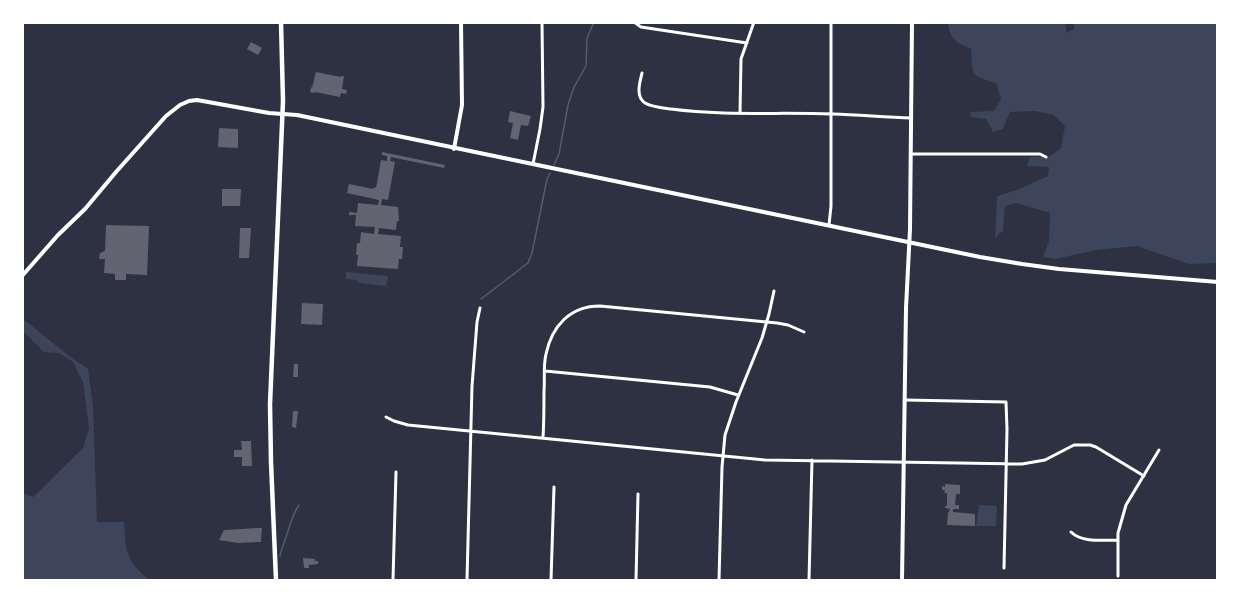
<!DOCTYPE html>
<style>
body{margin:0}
#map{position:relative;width:1240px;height:603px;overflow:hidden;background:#2d3142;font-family:"Fira Sans",sans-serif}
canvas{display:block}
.frame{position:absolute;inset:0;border:24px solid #fff;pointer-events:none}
</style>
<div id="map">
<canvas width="1240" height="603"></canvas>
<div class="frame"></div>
</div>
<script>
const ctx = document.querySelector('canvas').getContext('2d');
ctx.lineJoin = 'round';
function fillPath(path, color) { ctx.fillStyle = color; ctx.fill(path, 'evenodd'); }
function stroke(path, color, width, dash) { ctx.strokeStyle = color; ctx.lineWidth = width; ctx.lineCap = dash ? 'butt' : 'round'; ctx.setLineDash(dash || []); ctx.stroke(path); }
fillPath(new Path2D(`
 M948,22L1066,23V33L1074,29V23H1217V263L1189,264L1137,246L1096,250L1055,259L1043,257L1049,241L1050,213L1016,203L1005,206L1003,231L995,238L997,196L1017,190L1048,176L1049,167L1027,166L1030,157L1050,156L1061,148L1065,126L1054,115L1035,111L1010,112L1003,129L993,132L986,119L970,117L971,112L994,111L1001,99L996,83C969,76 973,75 971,49C957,43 949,39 948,22Z
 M346,272L388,276L387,283L385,286L359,283L355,280L346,279Z
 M22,318L69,356L88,369L93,405L97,522H124C126,551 125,561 150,580H23V493L33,497L83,448L89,428L83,382L73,362L59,353L44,352L23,331Z
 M979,505L997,506L996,526H976Z`), '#3c4559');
stroke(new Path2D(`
 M554,165L559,154L568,105L574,87L586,66L587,38L594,22
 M481,299L528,263L532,253L547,179L550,173
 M280,556C281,549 284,544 286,537C290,526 292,515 299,505`), '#4f5d75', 1.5);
fillPath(new Path2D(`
 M251,42L262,48L258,55L247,49Z
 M316,72L341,77V76H344L342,89L347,90L346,94L341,93L340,97L315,92V93L310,92L311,87L312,88Z
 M510,111L531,116L528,126L521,125L518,140L510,138L513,123L508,122Z
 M219,128L238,129V148L218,147Z
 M382,152L445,165L444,168L391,157L390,161L395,162L388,200L382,199L381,205L398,207L399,221H397L396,230L379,228L378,234L401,236L400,247H403L402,259H399L398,269L357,266L358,255H356L357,243H360L361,232L374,234L375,227L355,226L356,215H349V212L357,213L358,203L378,205L379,200L347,193L349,184L373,189L374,187L376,188L381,160L387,161V156L382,155Z
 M222,189H241L240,206H222Z
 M106,225L149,226L147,275L126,274V280H115V274L104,273L105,259H99L100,253L105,251Z
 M240,228H251L249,258H239Z
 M302,303L323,304L322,325L301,324Z
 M294,364H298V377H293Z
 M293,411H298L296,428L292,427Z
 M241,441H251L252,466H242V457H234V450H242Z
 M945,484L960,485V494H956L955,505H959V509H953V512L975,514V526L947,525L948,512H949L950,509L945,508V506H947V493H944L945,490H942V486L945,487Z
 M258,528H262L261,542L238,543L219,540L224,530Z
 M303,558L315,559V561H318V564L309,565V568H304Z`), '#626471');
stroke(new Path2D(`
 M634,22L641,27L747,43
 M642,73C640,82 635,96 645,103C651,107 663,108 671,109C725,116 779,112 833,114C859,115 885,117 911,118
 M740,113L741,59L754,22
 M911,154H1040L1046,157
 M533,164L540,129L543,107L542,22
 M829,225L831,206V22
 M545,371L710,387L738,395
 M905,400L1006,402L1007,429L1004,568
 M386,417L394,421L408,425L765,460L1022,464L1045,460L1074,445H1090L1096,447L1144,476
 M543,438C544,422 544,407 544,391C545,379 543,366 546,354C552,326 570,306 600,306L777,323L788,325L804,332
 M1071,532C1082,543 1104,540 1118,540
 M1118,576V533L1126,505L1159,450
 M393,580L396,472
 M467,580L472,386L477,322L480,308
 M551,580L554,487
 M636,580L638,494
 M719,580L722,467L725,435L736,402L762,338L769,314L774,291
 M809,580L812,460`), '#fff', 3);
stroke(new Path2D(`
 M454,149L462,105L461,22
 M902,580L906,308L910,229L912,22`), '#fff', 4);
stroke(new Path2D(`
 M22,276L58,235L85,209L116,172L166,116L180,105L189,101L197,100L269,113L297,115L980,257L1022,264L1059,269L1218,282`), '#fff', 4);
stroke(new Path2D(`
 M276,580L271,462L270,404L283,101L281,22`), '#fff', 4.5);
</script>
